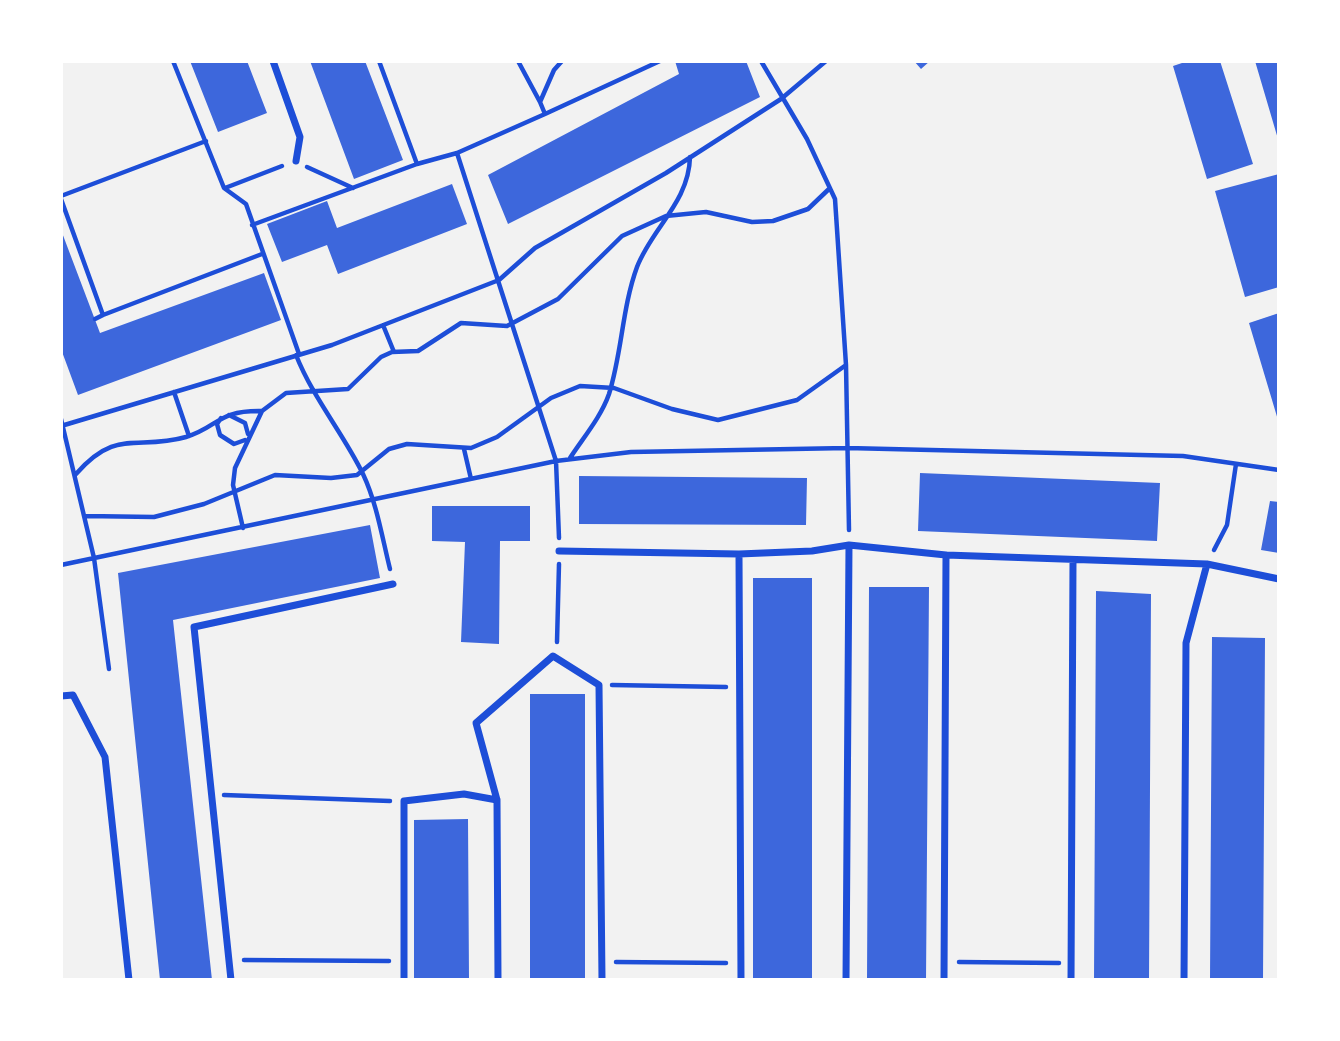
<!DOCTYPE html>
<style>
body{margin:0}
#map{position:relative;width:1340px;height:1041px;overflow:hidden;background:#f2f2f2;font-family:"Roboto Condensed",sans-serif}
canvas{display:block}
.frame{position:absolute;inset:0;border:63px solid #fff;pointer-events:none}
</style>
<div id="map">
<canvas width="1340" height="1041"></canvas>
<div class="frame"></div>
</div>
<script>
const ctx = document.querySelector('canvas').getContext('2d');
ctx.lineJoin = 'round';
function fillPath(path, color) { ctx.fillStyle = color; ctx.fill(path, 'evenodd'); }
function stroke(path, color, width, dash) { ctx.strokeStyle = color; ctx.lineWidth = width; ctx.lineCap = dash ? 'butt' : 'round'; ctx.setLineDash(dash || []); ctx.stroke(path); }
fillPath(new Path2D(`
 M190,61H247L267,113L218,132Z
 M310,61H365L403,160L354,179Z
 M675,61H746L760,97L508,224L488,175L679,74Z
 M914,61H930L921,69Z
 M1188,61H1220L1253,164L1207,179L1173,66Z
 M1255,61H1279V138L1278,139Z
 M1279,174V287L1245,297L1215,191Z
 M452,184L467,224L338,274L327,245L282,262L267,224L327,201L337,228Z
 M61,230L100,333L264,273L281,320L78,395L61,349Z
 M1279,313V420H1278L1249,323Z
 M920,473L1160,483L1157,541L918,531Z
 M579,476L807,478L806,525L579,524Z
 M1270,501L1279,502V553L1261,550Z
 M432,506H530V541H500L499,644L461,642L465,542L432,541Z
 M370,525L380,578L173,620L212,980H160L118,573Z
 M753,578H812V980H753Z
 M869,587H929L926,980H867Z
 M1096,591L1151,594L1149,980H1094Z
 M1212,637L1265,638L1263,980H1210Z
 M530,694H585V980H530Z
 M468,819L469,980H414V820Z`), '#3d67dc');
stroke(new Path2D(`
 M173,61L224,188L246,204L299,354
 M379,61L417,164L457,153
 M518,61L540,102
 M761,61L807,139L835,199L846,365L849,530
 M545,114L660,61
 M307,167L353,188
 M225,188L282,166
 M61,196L206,141
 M61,199L103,315L262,254
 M252,225L417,164
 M95,319L103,315
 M383,325L394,352
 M296,355C313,398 343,433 363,474C377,504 382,537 390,569
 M174,392L189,436
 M229,415L245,423L248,434
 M221,418L217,424L220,435L234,444L245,440
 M61,419L94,558L109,669
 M61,426L332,345L499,280L535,248L666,173L781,99L826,61
 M464,449L471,479
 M570,458C583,438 601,417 609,394C622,353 622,308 637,267C652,228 689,202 690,157
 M76,474C117,427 137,451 186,437C219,427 217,410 262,411
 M85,516L154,517L204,504L275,475L331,478L357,475L389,449L407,444L471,448L497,437L551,398L580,386L614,388L672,409L718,420L797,400L846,365
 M243,528L233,485L235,468L262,411L286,393L348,389L381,357L392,352L418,351L461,323L507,326L558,299L622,236L666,216L706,212L752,222L773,221L808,209L830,188
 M559,538L556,461L457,153L545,114L540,102L554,70L562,61
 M1214,550L1227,525L1236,464
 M61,565L556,461L631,452L847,448L1183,456L1279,470
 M557,642L559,564
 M612,685L726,687
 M224,795L390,801
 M244,960L389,961
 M616,962L726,963
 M959,962L1059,963`), '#1d4ed8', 4.5);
stroke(new Path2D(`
 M273,61L300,137L296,161
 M559,551L739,554L812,551L849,545L946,555L944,980
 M739,554L741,980
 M946,555L1207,564L1279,579
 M61,696L73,695L105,757L129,980
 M231,980L194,627L393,584
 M404,980V801L464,794L497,800
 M498,980L497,800L476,723L553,656L599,685L602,980
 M846,980L849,545
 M1071,980L1073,561
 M1184,980L1186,643L1207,564`), '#1d4ed8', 7);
</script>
